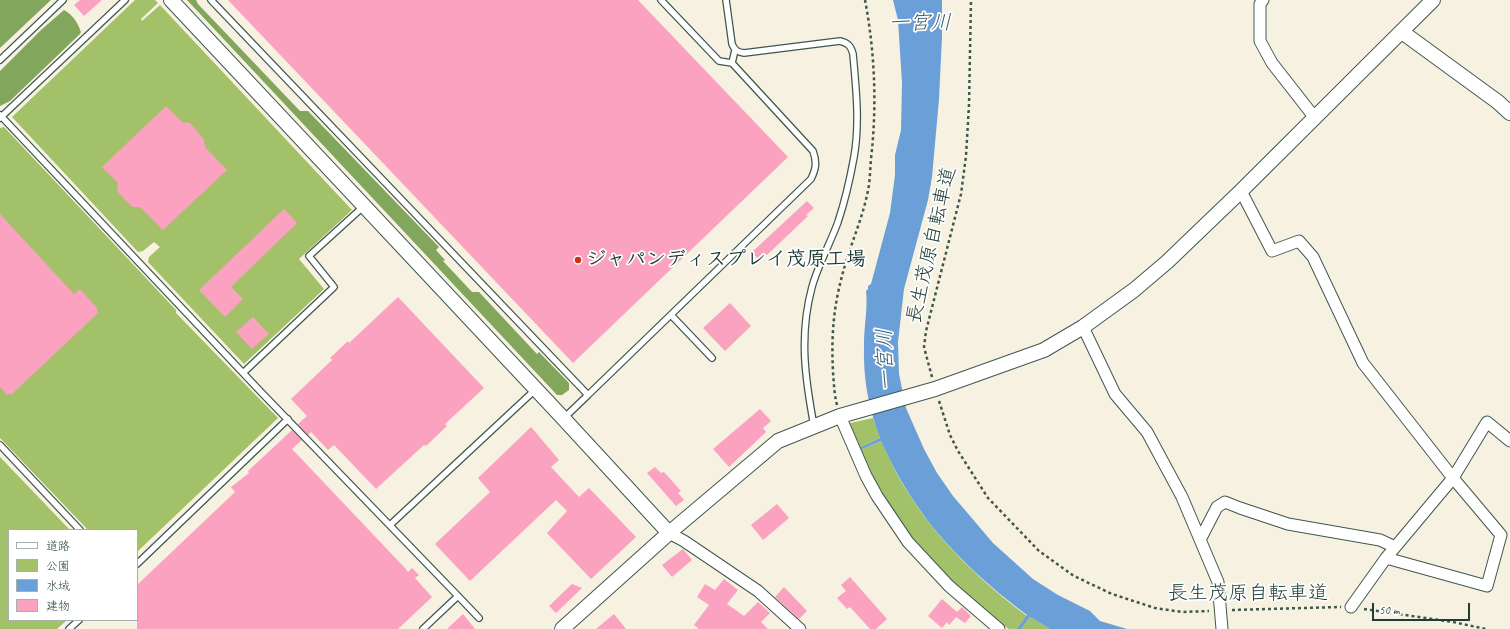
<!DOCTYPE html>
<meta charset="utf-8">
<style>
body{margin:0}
#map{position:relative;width:1510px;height:629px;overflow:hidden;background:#f7f1e2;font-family:Caveat,"Klee One",sans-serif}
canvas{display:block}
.legend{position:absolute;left:8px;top:529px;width:130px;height:92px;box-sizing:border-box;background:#fff;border:1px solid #a5b1ae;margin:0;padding:5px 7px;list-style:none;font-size:12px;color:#1f3d34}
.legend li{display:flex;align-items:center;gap:8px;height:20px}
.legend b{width:20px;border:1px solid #a5b1ae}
.scale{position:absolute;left:1372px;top:603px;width:98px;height:18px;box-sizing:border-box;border:2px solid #1f3d34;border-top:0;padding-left:5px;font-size:12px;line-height:14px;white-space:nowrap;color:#1f3d34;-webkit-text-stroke:3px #fff;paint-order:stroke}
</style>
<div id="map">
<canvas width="1510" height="629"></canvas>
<ul class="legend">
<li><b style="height:5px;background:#fff"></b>道路</li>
<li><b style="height:11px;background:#a3c168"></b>公園</li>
<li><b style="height:11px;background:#6a9fd7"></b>水域</li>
<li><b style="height:11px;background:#faa2bf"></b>建物</li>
</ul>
<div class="scale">50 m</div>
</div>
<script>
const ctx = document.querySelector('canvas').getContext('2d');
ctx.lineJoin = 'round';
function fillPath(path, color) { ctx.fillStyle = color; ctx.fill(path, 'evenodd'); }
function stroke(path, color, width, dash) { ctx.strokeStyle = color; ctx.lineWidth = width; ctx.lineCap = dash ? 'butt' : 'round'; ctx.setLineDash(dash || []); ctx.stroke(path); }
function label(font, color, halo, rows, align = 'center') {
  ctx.font = font + ' Caveat,"Klee One",sans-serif'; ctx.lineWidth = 3.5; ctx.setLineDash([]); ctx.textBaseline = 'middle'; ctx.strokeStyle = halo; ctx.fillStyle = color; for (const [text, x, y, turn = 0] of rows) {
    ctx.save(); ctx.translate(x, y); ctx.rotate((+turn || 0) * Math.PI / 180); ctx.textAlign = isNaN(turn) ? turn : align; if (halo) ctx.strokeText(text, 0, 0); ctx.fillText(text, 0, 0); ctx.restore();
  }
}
fillPath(new Path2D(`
 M135,0H155L158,3L141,19L142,21L160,5L352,210L299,259L324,289L244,364L148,262L149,257L160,247L154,242L143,251L138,252L12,117Z
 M4,127L176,310V313L278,418L137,552V530H88L0,438V128Z
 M873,418L880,438L859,448L846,424Z
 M881,441C887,452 892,465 898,476C930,533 975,577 1027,616L1017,629H1009L987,615L952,583L929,558L900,524L875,485L860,450Z
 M0,457L70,530H9V620H67L57,629H0Z
 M1030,617L1050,629H1021Z`), '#a3c168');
fillPath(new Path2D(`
 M0,0H51L0,48Z
 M187,0H196L198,4L300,111H308L439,247L436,250L445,260L443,261L472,292H479L537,354L539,352L569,383V390L562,395H557Z
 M64,10C73,15 78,23 81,32L80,34L10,101L0,106V71L41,30Z`), '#82a75c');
fillPath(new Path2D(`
 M893,0H942V36L939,99L932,177L928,200L904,289L898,342L899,374L906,408L924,449L937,473L953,496L993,543L1033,579L1058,595L1090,611L1100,621L1127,629H1050L1030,617L1021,629H1017L1027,615C975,576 931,534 899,477C892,465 887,453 881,441L860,450L859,448L880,438C868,406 863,378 864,344C864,326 868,308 866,291L868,289V286L871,284L890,213L895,175V155L901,130L902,83L898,20Z`), '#6a9fd7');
fillPath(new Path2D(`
 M80,0H102L84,16L74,5Z
 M228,0H638L788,157L573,363Z
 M166,106L182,122L190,123L204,139L205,147L227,170L163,230L140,207H132L117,191L118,183L102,167Z
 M807,201L814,208L806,215L808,216L767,255L766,254L759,260L752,252Z
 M284,209L297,223L231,287L243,299L225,317L199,290Z
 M0,214L74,294L80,289L98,309L97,311L98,313L11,395L10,393L7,395L0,387Z
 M398,297L484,388L445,424L447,426L426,446L424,445L376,489L334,445L328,450L311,432L308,435L298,424L307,416L291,399L332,360L330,358L348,341L349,343Z
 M730,303L751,326L725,351L703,328Z
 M253,317L269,334L252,349L236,332Z
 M760,409L771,421L763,428L766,432L729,467L713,449Z
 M531,427L559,460L551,467L579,497L589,488L636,537L591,579L547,533L567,511L556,500L470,581L435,544L490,492L478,478Z
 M292,430L302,440L292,449L404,567L408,572L412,568L419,575L415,578L432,597L398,629H137V585L235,492L231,487L249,473L248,471Z
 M655,467L661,473L664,472L681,491L678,493L684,500L676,506L647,473Z
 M777,504L789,518L763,540L751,525Z
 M683,549L692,560L672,577L662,565Z
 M850,577L887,619L876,629H870L850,607L847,609L837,598L846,591L841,585Z
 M724,579L738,590L727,604L744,616L758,602L770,613L761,622L768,629H699L694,625L709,605L697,597L705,584L715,590Z
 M572,584L582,588L556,613L549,606Z
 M784,587L807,611L799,619L775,597Z
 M942,599L957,612L962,607L971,616L965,623L956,617L949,625L947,622L942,628L928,616Z
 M463,614L475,629H447Z
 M614,614L626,629H596Z`), '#faa2bf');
const service = new Path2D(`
 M211,0L588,395L811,179C816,169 817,162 813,151L732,63L735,50
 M661,0L719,61L732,63
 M726,0L732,44C735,51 738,52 744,53L840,41C848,43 851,46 853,54C856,88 860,123 854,157C850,179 845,201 838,222C830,244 818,265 812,287C799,335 805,378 814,426
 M0,60L63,0
 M0,115L260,391L458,596L423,629
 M0,118L125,0
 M671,315L712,358
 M243,373L334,287L309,256L364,206
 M564,418L588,395
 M0,445L80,530
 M390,525L536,389
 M137,564L288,419
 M458,596L479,618
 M69,629L79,620`);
const minor = new Path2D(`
 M1263,0L1260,4V41L1272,63L1315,118
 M1241,191L1272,251L1299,241L1313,257L1363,363L1453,478L1501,535L1487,586L1386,558
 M1083,327L1115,394L1147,432L1182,497L1218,582L1222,629
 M840,416L866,476L877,496L908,542L949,586L999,629
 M669,533L684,541L758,591L800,629
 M1201,538L1217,507L1225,502L1240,508L1288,524L1380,540L1395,547
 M1351,607L1386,558L1453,478L1487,422L1510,441`);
const tertiary = new Path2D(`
 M171,0L562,417L669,533
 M1402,32L1498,102L1510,113
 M562,629L669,533L778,441L840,416L935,389L1044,350L1083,327L1134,290L1167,262L1241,191L1433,0`);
stroke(service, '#3f584e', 8);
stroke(minor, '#3f584e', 13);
stroke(tertiary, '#3f584e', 16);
stroke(new Path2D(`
 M932,377L924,347L926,331L961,194L966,156L969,105L971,0
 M939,401L950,435L958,451L988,498L1039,551L1074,576L1112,594L1155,608L1182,612L1209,611
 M837,405C834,394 834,383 833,372C831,331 834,303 845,265C852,241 862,219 867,195C870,184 870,171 871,159C877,106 875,53 865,0
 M1364,609L1453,622L1486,629
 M1232,610L1341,607`), '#3f584e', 2.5, [3, 3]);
stroke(service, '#fff', 5.5);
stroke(minor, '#fff', 11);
stroke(tertiary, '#fff', 14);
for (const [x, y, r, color] of [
 [578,260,4,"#c8321e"]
]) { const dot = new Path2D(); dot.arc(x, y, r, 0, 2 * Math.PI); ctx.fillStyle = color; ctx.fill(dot); stroke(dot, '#fff', 1.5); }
label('20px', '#1f3d34', '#fff', [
 ["長生茂原自転車道",932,245,-77],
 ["長生茂原自転車道",1248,594]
]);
label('bold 20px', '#1f3d34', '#fff', [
 ["ジャパンディスプレイ茂原工場",586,260]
], 'left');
label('italic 21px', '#395f6d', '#fff', [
 ["一宮川",920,23],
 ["一宮川",886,360,-92]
]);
</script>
